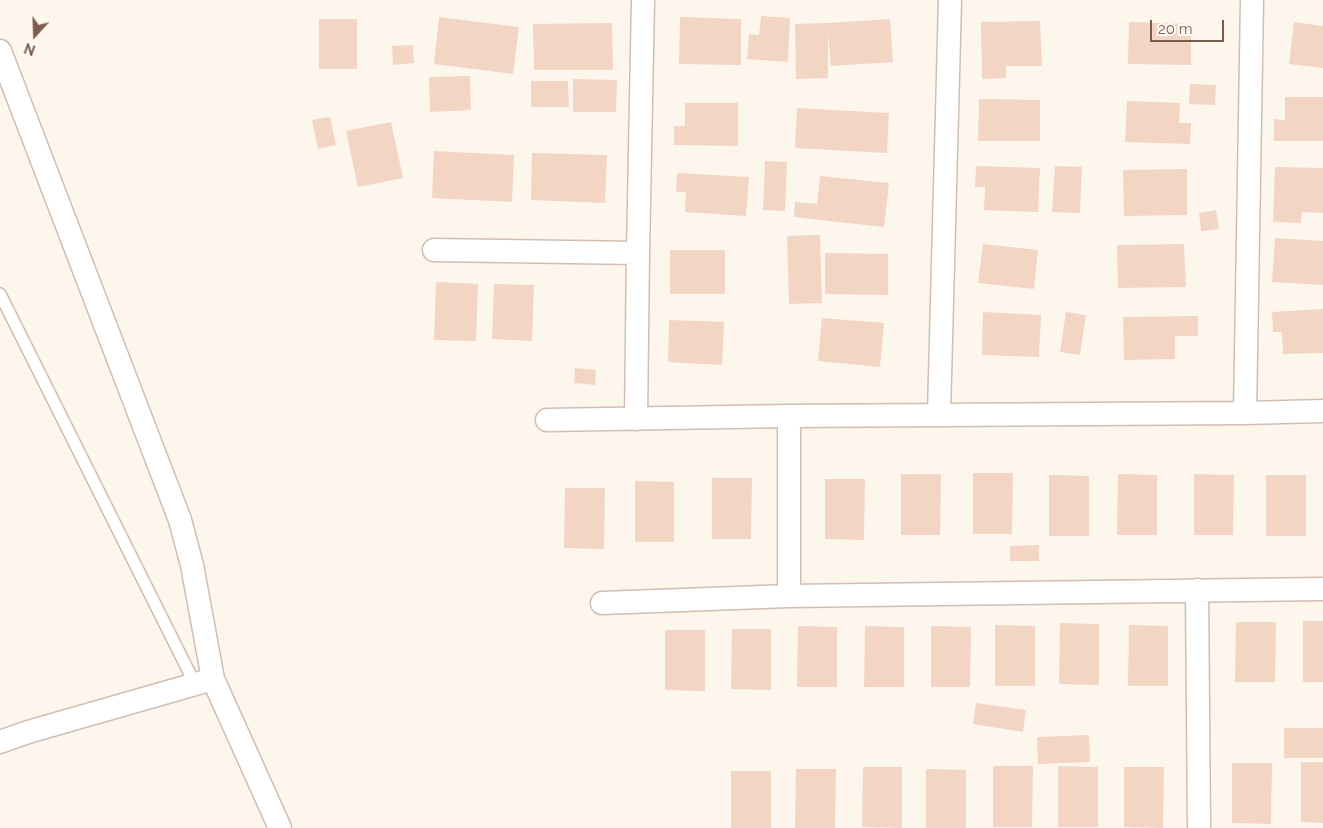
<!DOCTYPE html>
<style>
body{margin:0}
#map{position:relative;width:1323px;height:828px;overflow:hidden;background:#fdf6ec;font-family:Raleway,sans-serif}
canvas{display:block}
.north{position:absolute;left:10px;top:10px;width:50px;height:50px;-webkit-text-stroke:4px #fffaf3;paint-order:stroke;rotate:200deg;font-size:14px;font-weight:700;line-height:20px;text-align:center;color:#7a5c4d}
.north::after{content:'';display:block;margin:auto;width:18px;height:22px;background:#7a5c4d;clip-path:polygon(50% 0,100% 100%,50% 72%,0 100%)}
.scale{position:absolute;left:1150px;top:20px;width:74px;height:22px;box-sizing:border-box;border:2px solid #7a5c4d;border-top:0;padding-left:6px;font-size:15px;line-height:18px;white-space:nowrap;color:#7a5c4d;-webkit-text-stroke:4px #fffaf3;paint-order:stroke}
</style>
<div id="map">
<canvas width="1323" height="828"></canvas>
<div class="north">N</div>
<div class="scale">20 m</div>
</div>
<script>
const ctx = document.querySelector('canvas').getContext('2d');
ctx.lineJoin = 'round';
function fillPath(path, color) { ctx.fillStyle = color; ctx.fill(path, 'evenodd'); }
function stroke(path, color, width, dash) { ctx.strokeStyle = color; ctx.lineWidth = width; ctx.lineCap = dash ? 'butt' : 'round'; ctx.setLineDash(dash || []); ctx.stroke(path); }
fillPath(new Path2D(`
 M761,16L790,18L788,62L747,59L749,34L759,35Z
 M439,17L519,27L513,74L434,64Z
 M680,17L741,19V65L679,64Z
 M319,19H357V69H319Z
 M890,19L893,62L831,66L828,31V78L796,79L795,24L828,23Z
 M1040,21L1042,66H1006V78L982,79L981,22Z
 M1129,22L1191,24V65L1128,64Z
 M1294,22L1323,26V68L1289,64Z
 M612,23L613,70H534L533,24Z
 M413,45L414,63L393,65L392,46Z
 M470,76L471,110L430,112L429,77Z
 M573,79L617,80L616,112H573Z
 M531,81H568L569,107H531Z
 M1190,84L1216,85L1215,105L1189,104Z
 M1285,97H1323V141H1274V119L1285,120Z
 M979,99L1040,100V141H978Z
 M1127,101L1180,103L1179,123H1191L1190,144L1125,142Z
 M685,103H738V146L674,145V126H685Z
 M797,108L889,113L887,153L795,148Z
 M330,117L336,145L318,149L312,120Z
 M391,122L403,178L358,187L346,131Z
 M434,151L514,155L512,202L432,198Z
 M532,153L607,155L605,203L531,200Z
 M765,161L787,162L785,211L763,210Z
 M976,166L1040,168L1038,212L984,210L985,187H975Z
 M1055,166L1082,167L1080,213L1052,212Z
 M1275,167L1323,168V213L1302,212L1301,223L1273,222Z
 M1187,169V215L1124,216L1123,170Z
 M677,173L749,177L746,216L685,212L686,192H676Z
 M820,176L889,183L884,227L794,217L795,202L817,204Z
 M1216,210L1219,229L1201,231L1199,213Z
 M820,235L822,303L789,304L787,236Z
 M1275,238L1323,241V285L1272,282Z
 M983,244L1038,250L1034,289L978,283Z
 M1184,244L1186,287L1118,288L1117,245Z
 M670,250H725V294H670Z
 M825,253L888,254V295L825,294Z
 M436,282L478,284L476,341L434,340Z
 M494,284L534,285L532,341L492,339Z
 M1323,309V353L1283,354L1282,332H1273L1272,312Z
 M983,312L1041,315L1039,357L982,355Z
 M1066,312L1086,315L1080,355L1060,352Z
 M1198,316V336H1175V359L1124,360L1123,317Z
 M822,318L884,323L880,367L818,361Z
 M669,320L724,322L722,365L668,362Z
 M575,368L596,370L595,385L574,383Z
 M973,473H1013L1012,534H973Z
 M901,474H941L940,535H901Z
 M1118,474L1157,475V535H1117Z
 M1194,474L1234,475L1233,535H1194Z
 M1049,475L1089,476V536H1049Z
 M1266,475H1306V536H1266Z
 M712,478H752L751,539H712Z
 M825,479H865L864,540L825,539Z
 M635,481L674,482V542H635Z
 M565,488H605L604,549L564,548Z
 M1039,545V561H1010V546Z
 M1303,621H1323V682H1303Z
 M1236,622H1276L1275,682H1235Z
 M1060,623L1099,624V685L1059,684Z
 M995,625L1035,626V686H995Z
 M1129,625L1168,626V686H1128Z
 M798,626L837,627V687H797Z
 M865,626L904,627V687H864Z
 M931,626L971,627L970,687H931Z
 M732,629H771V690L731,689Z
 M665,630H705V691L665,690Z
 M976,703L1026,710L1023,732L973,724Z
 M1284,728H1323V758H1284Z
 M1089,735L1090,762L1038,764L1037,737Z
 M1301,762H1323V823L1301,822Z
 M1232,763H1272L1271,824L1232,823Z
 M993,766H1033L1032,827H993Z
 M1058,766L1098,767V827H1058Z
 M863,767H902V828L862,827Z
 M1124,767H1164L1163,828L1124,827Z
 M796,769H836L835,828H795Z
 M926,769L966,770V828H926Z
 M731,771H771V828H731Z`), '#f3d5c3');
const service = new Path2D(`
 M0,294L195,684`);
const minor = new Path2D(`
 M0,51L180,520L192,565L213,679L280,828
 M434,250L638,253
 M1245,413L1252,0
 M939,414L950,0
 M636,419L638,253L643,0
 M547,420L789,416L1245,413L1323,411
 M1197,590L1199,828
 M789,596V416
 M602,603L789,596L1323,589
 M0,742L28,732L213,679`);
stroke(service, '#d1beb0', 14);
stroke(minor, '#d1beb0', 25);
stroke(service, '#fff', 11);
stroke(minor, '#fff', 22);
</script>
